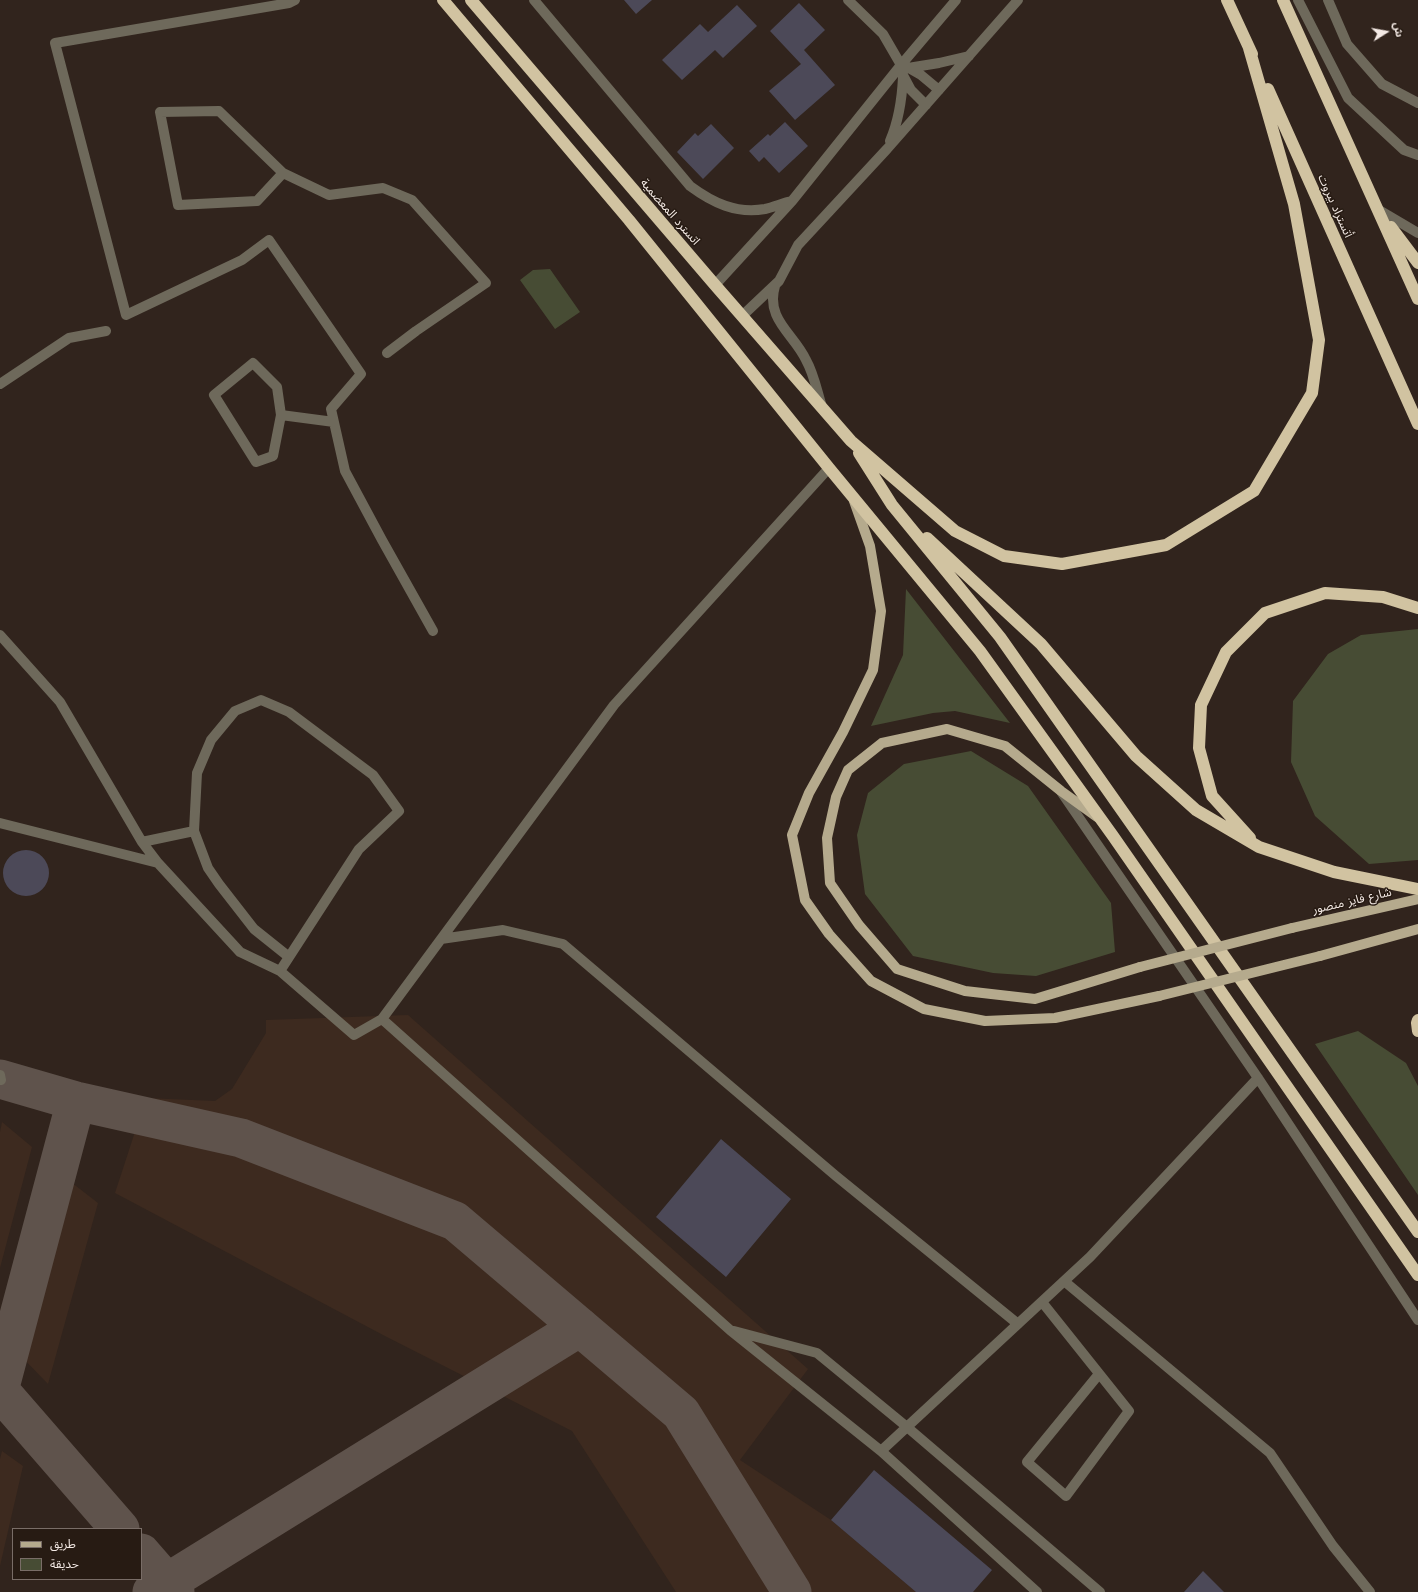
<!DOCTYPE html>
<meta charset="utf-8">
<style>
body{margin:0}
#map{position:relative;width:1418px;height:1592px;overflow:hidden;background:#31241d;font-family:"Work Sans","Noto Sans Arabic",sans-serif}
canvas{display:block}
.legend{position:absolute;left:12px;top:1528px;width:130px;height:52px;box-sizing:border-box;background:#271b13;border:1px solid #796d67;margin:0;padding:5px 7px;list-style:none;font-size:12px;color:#f3e9e4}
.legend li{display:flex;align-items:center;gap:8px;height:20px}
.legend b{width:20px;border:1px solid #796d67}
.north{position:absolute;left:1366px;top:12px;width:40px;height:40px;-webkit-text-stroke:3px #271b13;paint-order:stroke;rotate:79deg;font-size:11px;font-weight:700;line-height:16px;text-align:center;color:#f3e9e4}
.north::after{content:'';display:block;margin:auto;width:14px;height:18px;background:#f3e9e4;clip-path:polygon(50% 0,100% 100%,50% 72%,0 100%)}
</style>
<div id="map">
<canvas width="1418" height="1592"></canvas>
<ul class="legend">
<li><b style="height:5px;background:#b5aa8d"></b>طريق</li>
<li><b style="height:11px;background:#474c34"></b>حديقة</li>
</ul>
<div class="north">ش</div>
</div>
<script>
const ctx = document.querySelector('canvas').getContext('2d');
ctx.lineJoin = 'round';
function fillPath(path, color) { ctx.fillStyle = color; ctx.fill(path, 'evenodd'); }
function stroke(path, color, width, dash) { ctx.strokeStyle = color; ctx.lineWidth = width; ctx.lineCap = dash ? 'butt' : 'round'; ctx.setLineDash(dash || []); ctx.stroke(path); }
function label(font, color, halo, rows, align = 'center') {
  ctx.font = font + ' "Work Sans","Noto Sans Arabic",sans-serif'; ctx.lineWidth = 3; ctx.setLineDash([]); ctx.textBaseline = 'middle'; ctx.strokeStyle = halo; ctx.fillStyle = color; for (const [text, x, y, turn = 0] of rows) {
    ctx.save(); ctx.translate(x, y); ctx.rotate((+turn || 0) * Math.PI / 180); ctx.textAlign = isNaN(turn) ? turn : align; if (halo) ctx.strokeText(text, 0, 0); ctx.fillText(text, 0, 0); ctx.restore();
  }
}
fillPath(new Path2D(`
 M408,1015L808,1369L740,1460L831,1520L916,1592H676L572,1431L383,1335L115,1193L146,1098L215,1101L232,1089L266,1033V1020Z
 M2,1122L32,1147L0,1268V1132Z
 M67,1179L98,1203L48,1384L16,1351Z
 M2,1451L23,1466L0,1566V1459Z`), '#3d2a1f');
fillPath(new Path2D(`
 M550,269L580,312L555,329L520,280L533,270Z
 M906,589L1010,723L955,711L933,713L871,726L903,655Z
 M1418,629V860L1369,864L1315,816L1291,762L1293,701L1328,654L1361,635Z
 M971,751L1028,786L1111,903L1115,952L1036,976L993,973L913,956L865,894L857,835L868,793L904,764Z
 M1358,1031L1406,1063L1418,1086V1195L1315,1044Z`), '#474c34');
stroke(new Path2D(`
 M0,1079L76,1101L241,1138L455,1221L681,1413L792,1592
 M0,1387L76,1101
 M0,1391L120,1529
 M141,1553L175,1592
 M152,1592L580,1327`), '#5f534c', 39);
fillPath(new Path2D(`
 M624,0H652L636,14Z
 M799,3L825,30L804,50L835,85L795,120L769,91L801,64L770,31Z
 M737,5L757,26L723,58L715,50L682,80L662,60L700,24L708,32Z
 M785,122L808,146L779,173L764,157L759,162L749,151L768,134L770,136Z
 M711,124L734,148L703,179L677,152L695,133L698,136Z
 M3 873a23 23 0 1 1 46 0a23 23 0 1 1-46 0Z
 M721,1139L791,1199L726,1277L656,1217Z
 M874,1470L992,1570L973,1592H916L831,1520Z
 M1203,1571L1224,1592H1184Z`), '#4c4958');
stroke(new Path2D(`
 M295,0L289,3L55,43L126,315L242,260L269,240L361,374L331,409L345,471L382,540L433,631
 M534,0L690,186C713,203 736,214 765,209C774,207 783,203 792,201
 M848,0L883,34L901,65L903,75L911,90L926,105
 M1298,0L1348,98L1404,150L1418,155
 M1328,0L1347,44L1382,84L1418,103
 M907,67L921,75L939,90
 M908,68L939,63L969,56
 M890,141C899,120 902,99 903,77
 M283,173L257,201L178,205L160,112L219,111L283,173L329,195L383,188L412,200L486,283L416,331L387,353
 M1379,210L1418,233
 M715,285L792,201L901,65L956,0
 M775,286C765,319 794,334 806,360C814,374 817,391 822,407
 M742,316L779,281L798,245L887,149L1018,0
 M0,384L69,338L106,331
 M281,415L273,456L256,462L214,395L253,363L277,387L281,415L334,422
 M0,635L60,702L142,842L158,863L240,952L280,971L354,1035L382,1019L614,705L829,468
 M1062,793L1258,1078L1418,1320
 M0,823L158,863
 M194,831L208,868L219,884L254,929L289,957
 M142,842L194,831L197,773L211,740L235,711L261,700L289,712L373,775L399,811L359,849L280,971
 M441,939L503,930L563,944L836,1176L1018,1324
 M382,1019L730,1330L881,1451L1037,1592
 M0,1075L1,1080
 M1064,1281L1270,1453L1333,1546L1370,1592
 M1042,1302L1129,1411L1066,1496L1027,1462L1099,1374
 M734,1331L817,1353L907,1427L1100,1592
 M881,1451L1090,1257L1258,1078`), '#6e695b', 10);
stroke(new Path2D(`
 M854,501L870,546L881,611L873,670L843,732L809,793L792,835L805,900L829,934L871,981L924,1009L985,1021L1055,1018L1159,996
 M1097,817L1061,791L1005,746L947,729L882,743L848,770L836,797L827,838L830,883L859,925L897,969L965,991L1035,999L1140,967
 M1292,928L1418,899
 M1320,956L1418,929`), '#b5aa8d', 10);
stroke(new Path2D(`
 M443,0L629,220L829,468L980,651L1113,836L1418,1275
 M471,0L715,285L851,441L955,531L1004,556L1062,564L1166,545L1254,491L1312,393L1319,340L1294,204L1249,48
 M1227,0L1252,54
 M1283,0L1418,299
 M1268,89L1418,424
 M1391,227L1418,263
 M859,453L892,505L1000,637L1418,1232
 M927,538L1041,644L1136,756L1196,810L1259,847L1334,872L1418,889
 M1250,838L1212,796L1199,748L1201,705L1226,652L1265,613L1325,593L1383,597L1418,608
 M1418,1020L1417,1023L1418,1031`), '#d1c3a1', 12);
stroke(new Path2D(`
 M1140,967L1292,928
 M1159,996L1320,956`), '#b5aa8d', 10);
label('12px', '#f3e9e4', '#271b13', [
 ["أتستراد بيروت",1335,206,66],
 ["اتسترد المعضمية",670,212,49],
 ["شارع فايز منصور",1352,901,-13]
]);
</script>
